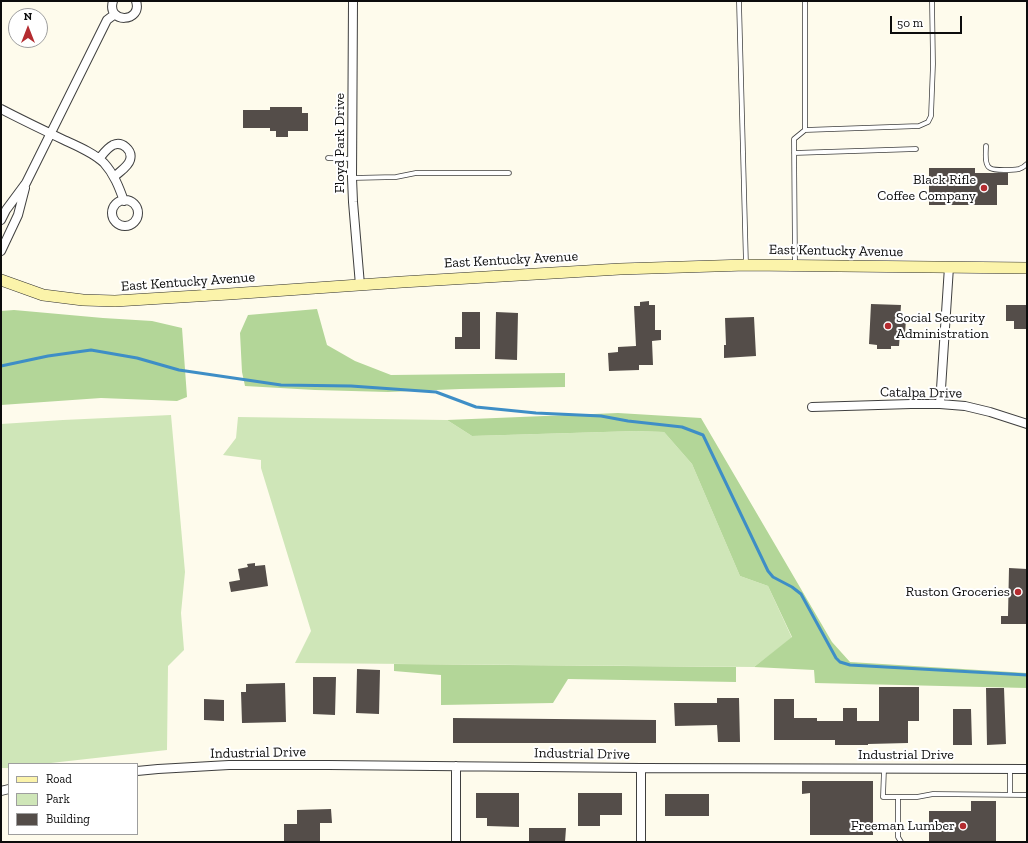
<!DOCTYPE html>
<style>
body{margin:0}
#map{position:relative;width:1028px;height:843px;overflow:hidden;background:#fefbec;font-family:"Zilla Slab",serif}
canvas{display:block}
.frame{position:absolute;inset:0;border:2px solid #0c0c0c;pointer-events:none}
.legend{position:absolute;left:8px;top:763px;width:130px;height:72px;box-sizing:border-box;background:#fff;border:1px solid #9e9e9e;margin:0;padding:5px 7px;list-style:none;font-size:12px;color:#0c0c0c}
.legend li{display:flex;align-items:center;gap:8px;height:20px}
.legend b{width:20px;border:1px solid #9e9e9e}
.north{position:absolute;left:8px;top:8px;width:40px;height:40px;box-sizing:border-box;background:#fff;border:1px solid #9e9e9e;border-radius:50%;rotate:0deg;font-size:11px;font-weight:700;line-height:16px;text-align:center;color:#0c0c0c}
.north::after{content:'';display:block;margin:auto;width:14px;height:18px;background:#b42c30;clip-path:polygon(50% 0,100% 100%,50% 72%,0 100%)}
.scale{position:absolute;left:890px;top:16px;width:72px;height:18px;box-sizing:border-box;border:2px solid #0c0c0c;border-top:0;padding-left:5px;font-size:12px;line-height:14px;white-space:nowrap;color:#0c0c0c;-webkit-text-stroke:3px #fff;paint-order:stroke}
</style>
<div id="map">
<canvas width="1028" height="843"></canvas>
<div class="frame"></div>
<ul class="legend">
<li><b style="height:5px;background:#fbf3aa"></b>Road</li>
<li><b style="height:11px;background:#cfe6b8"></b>Park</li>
<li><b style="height:11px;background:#544d49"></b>Building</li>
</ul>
<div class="north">N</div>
<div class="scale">50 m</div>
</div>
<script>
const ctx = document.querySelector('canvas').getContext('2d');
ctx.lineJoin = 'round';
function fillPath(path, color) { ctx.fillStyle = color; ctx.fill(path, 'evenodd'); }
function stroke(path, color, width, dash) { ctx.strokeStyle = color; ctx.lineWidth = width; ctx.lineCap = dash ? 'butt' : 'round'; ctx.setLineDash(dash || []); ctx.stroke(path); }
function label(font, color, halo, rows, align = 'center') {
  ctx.font = font + ' "Zilla Slab",serif'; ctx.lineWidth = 4; ctx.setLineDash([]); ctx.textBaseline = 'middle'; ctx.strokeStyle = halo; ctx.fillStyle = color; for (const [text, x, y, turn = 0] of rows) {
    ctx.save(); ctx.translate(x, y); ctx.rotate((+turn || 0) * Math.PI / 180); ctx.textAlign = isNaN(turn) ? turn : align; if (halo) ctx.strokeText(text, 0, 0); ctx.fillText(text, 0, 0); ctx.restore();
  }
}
fillPath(new Path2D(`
 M171,415L185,572L181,613L184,650L168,666L167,750L42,764H9V768H1V424L63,420Z
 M238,417L447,420L472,436L636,431L664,432L692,464L740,576L768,586L792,638L754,667L295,663L311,631L261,468V460L223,455L236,438Z`), '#cfe6b8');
fillPath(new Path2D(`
 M317,309L327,345L355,361L391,375L565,373V387L460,389L388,392L315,390L245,386L242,372L240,333L248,315Z
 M14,310L103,318L152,321L182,328L187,397L177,401L101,398L1,405V311Z
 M618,413L701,418L832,642L850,662L1027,673V688L815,683L814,670L754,667L792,637L768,586L740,576L692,464L664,432L636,431L472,436L447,420Z
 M394,664L736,667V682L568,679L553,703L441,705V675L394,671Z`), '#b3d698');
stroke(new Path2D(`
 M1,366L48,356L91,350L137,358L179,370L281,385L351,386L436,392L476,407L536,413L601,416L628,421L682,427L703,435L768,571L773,577L792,587L801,594L836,658L840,662L850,665L1027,675`), '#3e8ec6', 3);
fillPath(new Path2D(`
 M270,107H302V113H308V131H288V137H276V131H270V128H243V110H270Z
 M929,168H975V173H1008V185H997V205H929Z
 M649,301V305H655V330H661V340L652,341L653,365H639V370L609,371L608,353L618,352V347L636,346L634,306H640V302Z
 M871,304L901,305L900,319H906L905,334L900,333L899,346H891V349H877V345L869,344Z
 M1006,305H1027L1026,329H1014V321H1006Z
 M462,312H480V349H455V337H462Z
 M496,312L518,313L517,360L495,359Z
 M754,317L756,356L724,358V345H726L725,318Z
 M255,563V566L265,565L268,586L231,592L229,582L240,580L238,569L248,567L247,564Z
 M1009,568L1027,569V624H1001V616H1008Z
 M357,669L380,670L379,714L356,713Z
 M313,677H336L335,715L313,714Z
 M285,683L286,722L242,723L241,692H246V684Z
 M879,687H919V721H908V743L868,744V745H835V740H774V699H794V718H817V721H843V708H857V721H879Z
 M986,688H1004L1006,744L987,745Z
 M717,698H739L740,742H718L717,725L675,726L674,703H717Z
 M204,699L224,700V721L204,720Z
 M953,709H971L972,745H953Z
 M453,718L656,720V743H453Z
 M802,781H873V835H810V793L802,794Z
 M476,793H519V827L487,826V818H476Z
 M578,793H622V815H600V826H578Z
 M665,794H709V816H665Z
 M971,801H996V842H929V811H971Z
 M331,809L332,823H320V842H284V824H297V810Z
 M529,828H566L565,842H529Z`), '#544d49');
const lane = new Path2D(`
 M739,2L746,265
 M805,130L919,126L928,122L931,116L933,64L932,1
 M986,146C986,152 984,165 990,168C994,171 1014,170 1019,169C1023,168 1025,166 1027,164
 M794,153L916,149
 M328,158L352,159
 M352,178L396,177L416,173H509
 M795,265L794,139L805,130V1
 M884,769L883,797H917L933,794L1027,795
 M1010,769V794
 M898,797V837L901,842`);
const street = new Path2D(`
 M113,1C106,24 143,23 136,1
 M353,1L352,178L353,202L360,285
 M1,109C22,120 43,130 64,140C77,146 94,153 104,163C114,174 119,187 124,201
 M99,159C103,154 107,148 113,145C122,141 133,150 130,160C128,167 119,172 114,177
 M112 213a13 13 0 1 1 26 0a13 13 0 1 1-26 0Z
 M1,220L6,210L26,183L107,20L115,14
 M1,251L18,215L25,188
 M940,404L949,267
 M812,407L911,404H940L965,406L990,412L1027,424
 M456,766V842
 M137,771L158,769L229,765H329L641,768L1027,769
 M1,791L9,789
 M641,842V768`);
const secondary = new Path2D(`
 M1,280L43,295L83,300L115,301L229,294L402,282L620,269L746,265L1027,268`);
stroke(lane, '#3f3f3f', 5.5);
stroke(street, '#3f3f3f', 10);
stroke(secondary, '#2e2e2e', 12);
stroke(lane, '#fff', 4);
stroke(street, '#fff', 8);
stroke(secondary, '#fbf3aa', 11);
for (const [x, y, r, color] of [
 [984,188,4,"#b42c30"],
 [888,326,4,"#b42c30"],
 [1018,592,4,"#b42c30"],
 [963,826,4,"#b42c30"]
]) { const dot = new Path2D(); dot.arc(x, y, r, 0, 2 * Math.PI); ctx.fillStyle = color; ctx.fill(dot); stroke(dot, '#fff', 1.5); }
label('14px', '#0c0c0c', '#fff', [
 ["Floyd Park Drive",340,143,-90],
 ["East Kentucky Avenue",836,251,1],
 ["East Kentucky Avenue",511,260,-3],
 ["East Kentucky Avenue",188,282,-4],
 ["Catalpa Drive",921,393,1],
 ["Industrial Drive",258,753,-1],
 ["Industrial Drive",582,754,1],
 ["Industrial Drive",906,755]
]);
label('14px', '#0c0c0c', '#fff', [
 ["Black Rifle",976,180],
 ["Coffee Company",976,196],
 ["Social Security",896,318,"left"],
 ["Administration",896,334,"left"],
 ["Ruston Groceries",1010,592],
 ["Freeman Lumber",955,826]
], 'right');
</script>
